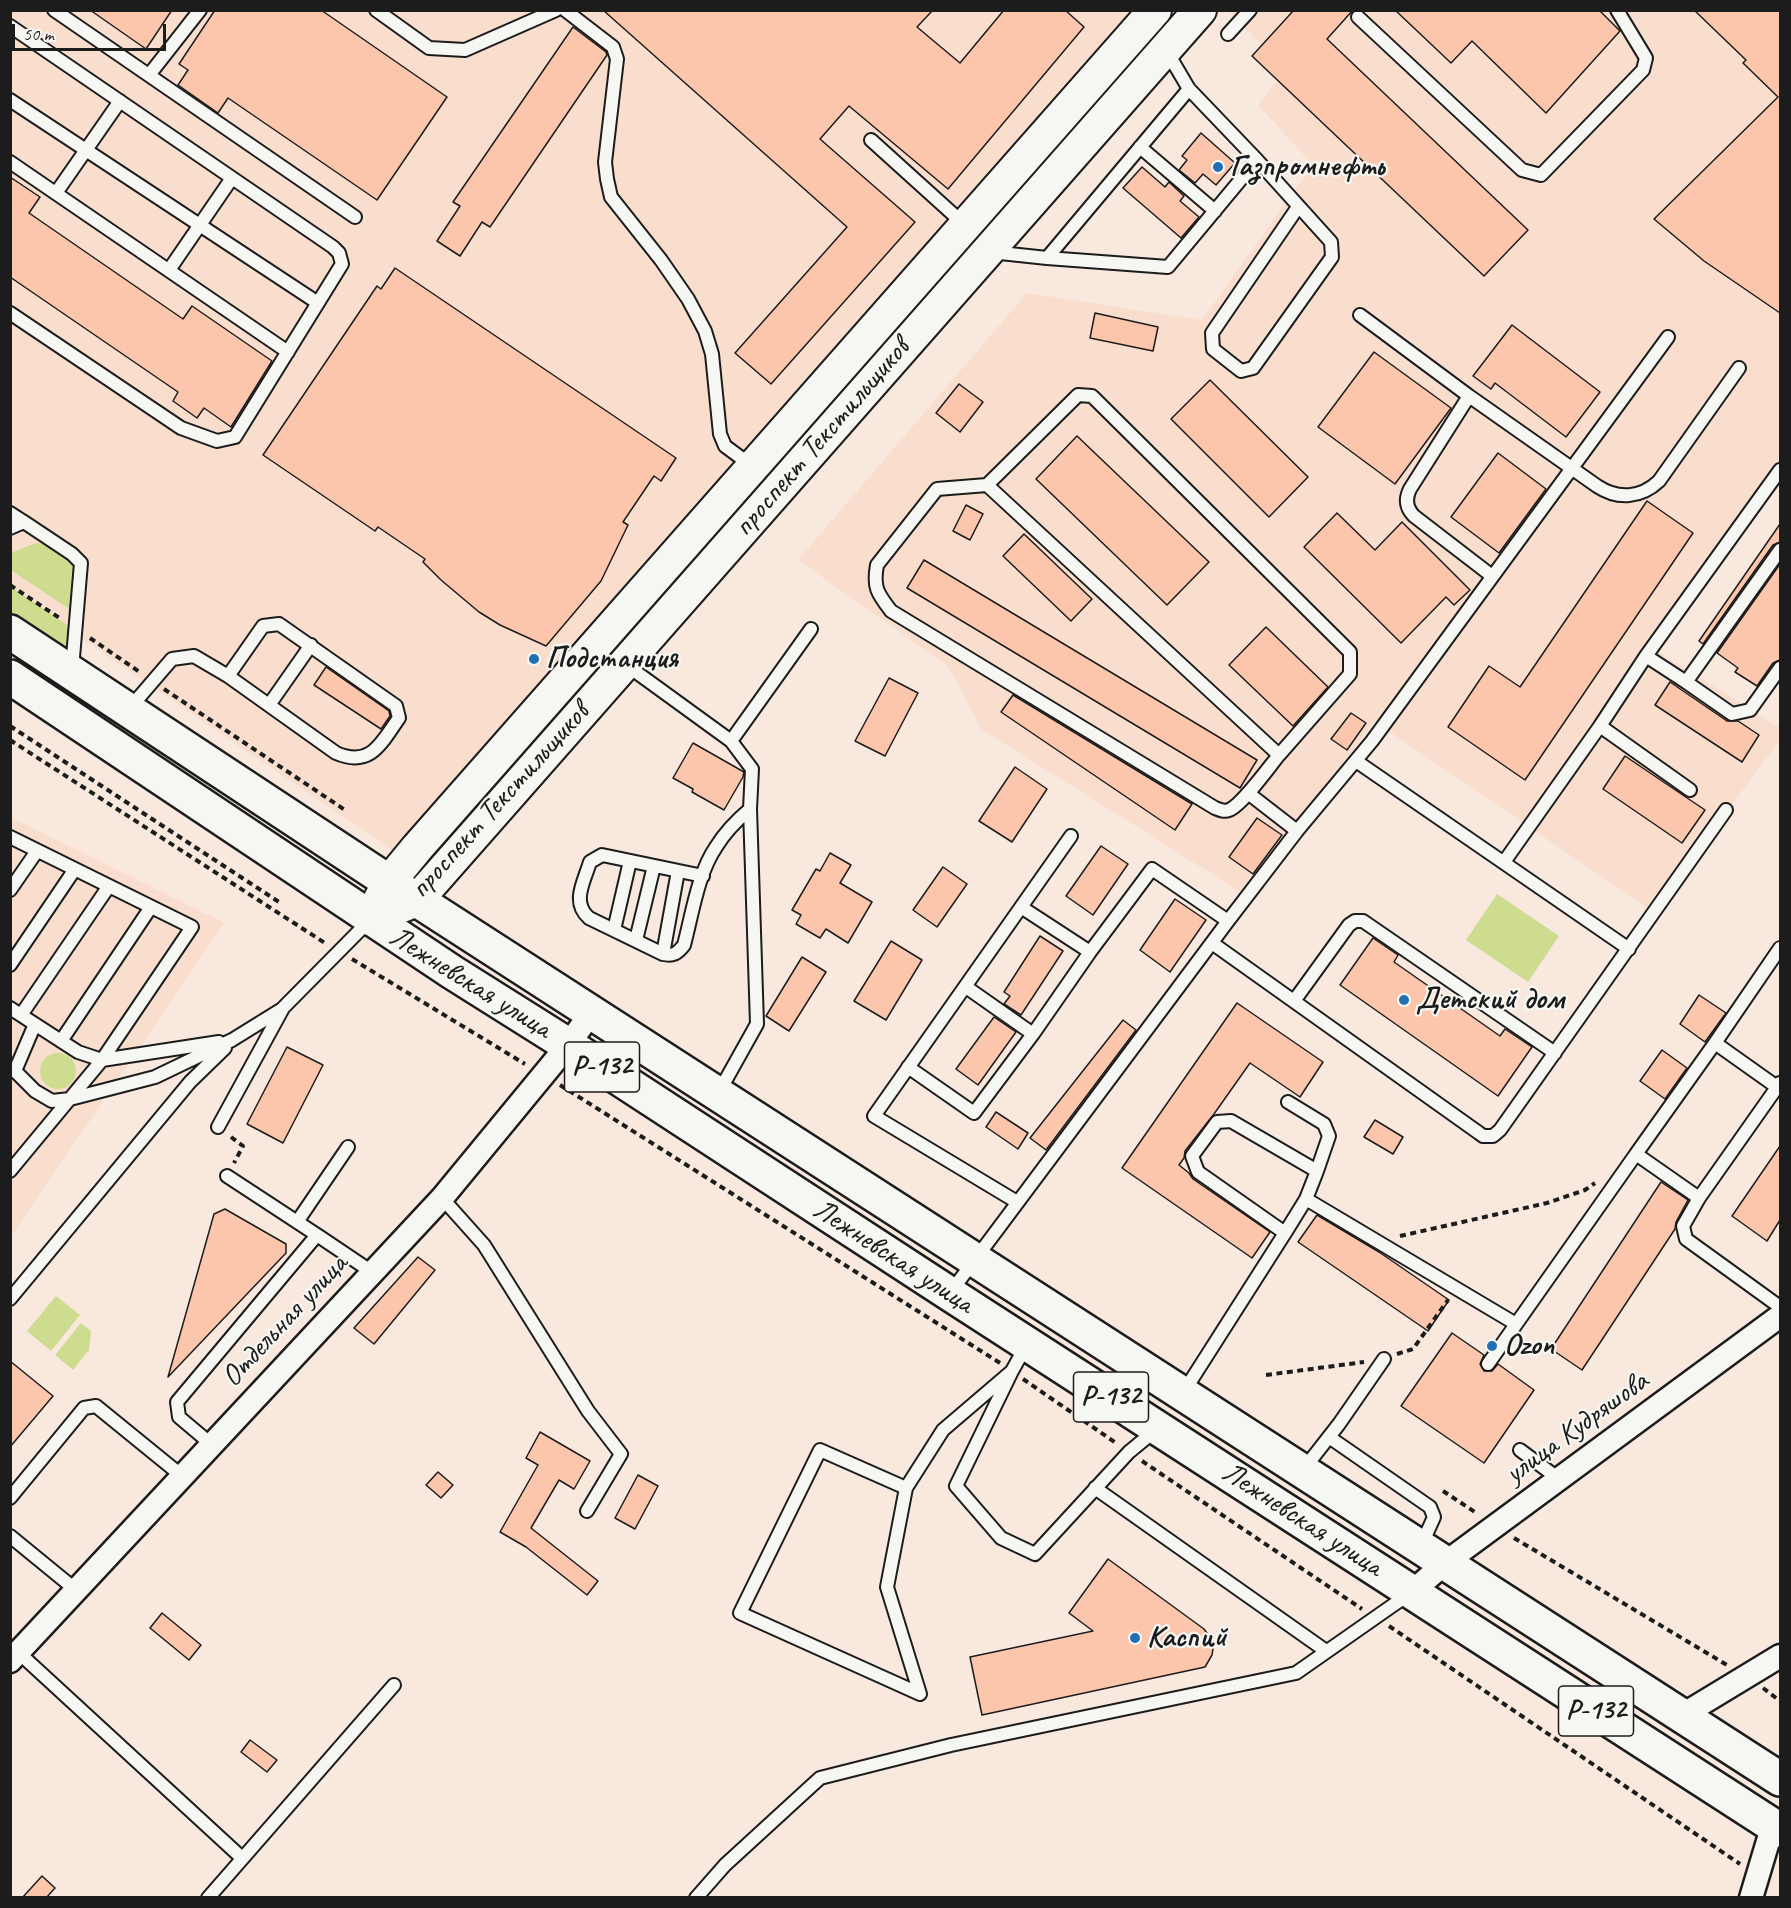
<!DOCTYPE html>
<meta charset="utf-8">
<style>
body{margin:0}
#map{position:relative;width:1791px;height:1908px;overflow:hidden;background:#f8e8dd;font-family:Caveat,sans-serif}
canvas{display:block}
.frame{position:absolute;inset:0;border:12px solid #1c1c1c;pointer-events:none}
.scale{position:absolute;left:12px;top:24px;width:154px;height:27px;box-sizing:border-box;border:3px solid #1c1c1c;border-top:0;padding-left:8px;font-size:18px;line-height:21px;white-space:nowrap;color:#1c1c1c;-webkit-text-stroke:4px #f6f6f2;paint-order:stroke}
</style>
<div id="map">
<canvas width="1791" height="1908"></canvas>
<div class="frame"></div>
<div class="scale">50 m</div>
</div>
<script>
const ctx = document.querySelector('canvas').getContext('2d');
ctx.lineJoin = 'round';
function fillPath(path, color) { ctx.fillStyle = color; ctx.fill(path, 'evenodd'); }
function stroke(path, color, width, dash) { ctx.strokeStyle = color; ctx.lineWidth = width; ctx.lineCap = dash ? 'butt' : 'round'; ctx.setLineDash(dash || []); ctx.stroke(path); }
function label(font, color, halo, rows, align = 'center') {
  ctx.font = font + ' Caveat,sans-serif'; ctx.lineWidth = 4.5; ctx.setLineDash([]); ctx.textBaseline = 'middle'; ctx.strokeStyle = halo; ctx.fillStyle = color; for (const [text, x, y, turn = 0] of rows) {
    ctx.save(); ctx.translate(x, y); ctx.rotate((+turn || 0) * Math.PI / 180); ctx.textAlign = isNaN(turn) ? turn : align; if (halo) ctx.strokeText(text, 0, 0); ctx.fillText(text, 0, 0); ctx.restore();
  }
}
fillPath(new Path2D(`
 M10,11H1161L396,853L11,590Z
 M1228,11H1780V469L1651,647L1780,728V740L1652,911L1374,721L1247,896L981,729L949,667L798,560L1027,293L1202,320L1313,165L1258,105L1286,69Z
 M11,817L224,923L11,1237Z`), '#f9dece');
fillPath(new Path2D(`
 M36,543L48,544L77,564L75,609H69L11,570L10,553Z
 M10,586L73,629L71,648L66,650L60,649L11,615Z
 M1497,894L1559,936L1528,982L1466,940Z
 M40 1071a18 18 0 1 1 36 0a18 18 0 1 1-36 0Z
 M56,1296L80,1315L51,1351L27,1331Z
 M81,1323L91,1331L89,1350L73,1370L55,1355Z`), '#cedc90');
const building = new Path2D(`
 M90,10H172L146,49Z
 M215,10H321L447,97L377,200L228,98L218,113L178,85L188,70L179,64Z
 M603,10H933L917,27L960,63L1004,10H1065L1084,27L948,189L849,106L820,139L915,222L771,384L735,353L847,227Z
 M1294,10H1353L1327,39L1528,230L1484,276L1252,56Z
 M1395,10H1599L1620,31L1546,113L1472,41L1451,63Z
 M1694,10H1780V313L1704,261L1654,219L1778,97L1743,63L1746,60Z
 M573,27L606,52L607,55L490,227L482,222L460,256L437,241L460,206L453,202Z
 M1201,133L1235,163L1216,185L1203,174L1195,183L1179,170L1187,160L1182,156Z
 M1142,167L1165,187L1169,182L1184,196L1180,201L1199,217L1181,238L1123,188Z
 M10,177L40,197L29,213L183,319L192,306L272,361L231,427L204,408L197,418L173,401L178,392L10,277Z
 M395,268L676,458L661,481L654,476L623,522L628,525L601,581L546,646L500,625L479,612L441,580L423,562L425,559L378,527L375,531L263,455L377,286L381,289Z
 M1095,313L1158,327L1153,351L1090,338Z
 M1512,325L1600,392L1566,437L1495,383L1491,389L1473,376Z
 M1374,352L1451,408L1395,484L1318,427Z
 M1210,380L1308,477L1269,517L1171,419Z
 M959,384L983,402L960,432L936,413Z
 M1077,436L1209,562L1167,605L1036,479Z
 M1498,453L1546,489L1499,553L1451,517Z
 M1647,501L1693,533L1525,780L1448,727L1489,666L1520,687Z
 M966,505L983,514L970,540L953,531Z
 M1337,513L1375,550L1402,522L1470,590L1454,605L1446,597L1401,643L1304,547Z
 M1780,524V542L1773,545L1703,644L1699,641Z
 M1024,534L1092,599L1071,621L1003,556Z
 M924,560L1257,760L1240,788L907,588Z
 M1780,564V660L1773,663L1757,686L1735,672L1738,668L1717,653Z
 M1266,627L1328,687L1293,726L1229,665Z
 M326,667L389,711L390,716L381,729L314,685Z
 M889,678L918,693L885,756L855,741Z
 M1670,682L1727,721H1738L1759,735L1742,762L1655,705Z
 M1013,695L1192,804L1175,830L1001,712Z
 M1351,713L1366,723L1347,750L1331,739Z
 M693,743L744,772L743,777L724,810L692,792L693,789L673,778Z
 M1625,756L1705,810L1682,843L1603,789Z
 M1015,767L1047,789L1012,842L979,821Z
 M1257,818L1282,835L1253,874L1229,857Z
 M1101,846L1128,864L1093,915L1066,896Z
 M830,853L851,865L840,883L872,902L848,943L826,929L820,938L796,924L801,915L792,910L816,869L820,871Z
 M943,867L967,884L937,927L913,910Z
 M1175,899L1206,920L1170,972L1140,950Z
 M1040,936L1063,951L1021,1015L1004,1004L1010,996L1004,992Z
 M1373,938L1398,955L1394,962L1500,1036L1505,1029L1532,1047L1498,1096L1340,985Z
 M891,941L922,960L886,1020L854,1001Z
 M802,957L826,972L789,1031L766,1016Z
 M1699,995L1726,1013L1705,1042L1680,1024Z
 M1237,1003L1323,1062L1300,1097L1250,1063L1214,1114L1185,1151L1184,1158L1179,1165L1189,1173L1193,1179L1270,1232L1252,1258L1122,1168Z
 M994,1017L1016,1032L978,1085L956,1069Z
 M1123,1020L1136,1030L1046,1150L1030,1138Z
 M287,1047L323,1065L283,1143L247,1124Z
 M1662,1050L1687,1068L1665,1099L1640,1081Z
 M996,1112L1028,1133L1018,1149L986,1127Z
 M1375,1120L1403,1137L1393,1154L1364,1137Z
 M1780,1146V1220L1767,1241L1732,1216Z
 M1661,1182L1688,1200L1676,1222L1675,1229L1582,1370L1551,1349Z
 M225,1209L286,1244V1253L168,1377L214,1214Z
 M1317,1215L1379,1252L1449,1300L1428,1331L1298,1242Z
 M418,1257L435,1270L374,1344L354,1328Z
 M1452,1333L1484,1355L1480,1364L1484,1371H1492L1498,1364L1534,1390L1484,1463L1401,1406Z
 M10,1361L53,1396L10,1447Z
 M540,1432L590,1461L574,1489L559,1480L531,1528L598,1581L587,1595L526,1547L500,1532L538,1465L526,1458Z
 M438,1472L453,1485L441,1498L426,1485Z
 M638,1475L658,1486L635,1529L615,1518Z
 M1108,1559L1204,1629L1214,1643L1212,1655L1205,1667L982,1715L970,1657L1093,1631L1069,1613Z
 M162,1613L201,1645L189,1660L150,1628Z
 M250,1740L277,1760L267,1772L241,1752Z
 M42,1876L55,1888L46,1898H22Z`);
fillPath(building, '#fbc6ac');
stroke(building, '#1c1c1c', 1.5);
const service = new Path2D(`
 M54,10L355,217
 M376,10L429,48L465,50L556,10
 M565,10L613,47L617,59L605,162L607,179L611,197L661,260L688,299L705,331L712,354L720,434L725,446L752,466
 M1358,17L1522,170L1541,175L1643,70L1646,58L1617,10
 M10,26L333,247L339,253L342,264L235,437L217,441L181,428L10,313
 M1228,34L1250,10
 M149,75L200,10
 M1189,89L1257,160L1331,242L1332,257L1253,368L1241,371L1213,349L1212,333L1298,207
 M10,100L318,303
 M871,140L965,225
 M1140,147L1215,211
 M10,162L288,352
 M56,193L120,101
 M991,252L1047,258L1189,89L1166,50
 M1047,258L1168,267L1257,160
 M169,270L232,178
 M1360,315L1469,396L1597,486C1618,500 1641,498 1659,481L1739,368
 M1469,396L1410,489C1405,499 1406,508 1414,516L1492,576
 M987,485L1279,755C1269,767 1242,805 1229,810C1224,812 1220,810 1215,808L891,611C877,593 873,587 877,565L937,489Z
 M987,485L1078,395L1092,396L1350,652V674L1279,755
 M10,513L24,522
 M10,528L24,522L72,554L81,563L72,669
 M1646,656L1686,682L1780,550
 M625,664L731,741L752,769L750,809L757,1024L719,1092
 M1686,682L1732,714L1750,710L1780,668
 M269,705L311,645
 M129,709L172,659L194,656L228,676L336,753C371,768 381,743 399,718L396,706L279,624L263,626L228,676
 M1600,726L1690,790
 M731,741L811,629
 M1356,761L1629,949
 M1248,793L1297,831
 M10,837L192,927L102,1060L10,1171
 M1504,862L1600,726L1646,656L1780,470
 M703,876L602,855L590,862C584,882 571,902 589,918L663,954C673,956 677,954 684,945C692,915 698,873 716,847C725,832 737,820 750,809
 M10,890L37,851
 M1021,907L1090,952L1033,1034
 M614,930L630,861
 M636,940L654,866
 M1212,943L1479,1133L1483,1136H1493L1500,1130L1726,810
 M1090,952L1152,869L1228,921
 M663,954L678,871
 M10,965L75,869
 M1294,1001L1349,925L1355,921H1363L1555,1053
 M10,1008L78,1052L102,1060L219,1042
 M21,1015L109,886
 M35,1024L15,1071L35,1091L52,1101L70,1099L155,1077L232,1040L282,1009L370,920
 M61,1041L151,907
 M1715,1043L1777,1087
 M908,1067L974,1113L1033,1034L966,987
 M1288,1102L1324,1124L1329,1136L1317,1171
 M218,1127L282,1010
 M1636,1154L1715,1043L1780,948
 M227,1176L317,1235
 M442,1198L484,1245L588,1411L621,1454L587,1511
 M1699,1198L1780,1083
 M1306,1199L1516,1324
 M1017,1202L874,1116L1071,836
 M297,1222L348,1147
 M950,1293L1228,921L1297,831L1372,741L1668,337
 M10,1299L190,1082L225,1048
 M1027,1344L1012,1371L956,1486L1001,1538L1035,1554L1129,1452L1157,1429
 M1488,1364L1636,1154L1699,1198L1683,1226L1686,1239L1780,1307
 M1183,1393L1285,1233L1198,1172L1192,1156L1217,1122L1231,1121L1317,1171L1306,1199L1285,1233
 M1329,1437L1430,1507L1434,1517L1421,1546
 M211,1444L179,1417L177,1402L317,1235L372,1272
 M1520,1450L1559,1479
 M1303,1470L1339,1424L1384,1359
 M906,1488L887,1587L920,1694L740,1613L820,1450L906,1488L943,1430L1012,1371
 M1095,1488L1326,1651
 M10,1498L84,1408L96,1406L182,1476
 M10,1536L76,1590
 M18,1652L242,1858
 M208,1898L394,1685
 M696,1898L725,1865L820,1778L951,1745L1296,1673L1409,1594`);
const minor = new Path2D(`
 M1412,1592L1445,1563L1780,1316
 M10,1661L442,1198L568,1045L591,1013
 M1681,1716L1780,1656
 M1751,1898L1772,1828L1770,1823`);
const secondary = new Path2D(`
 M377,905L389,882L417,848L1155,10
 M370,919L417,900L1200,10`);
const trunk = new Path2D(`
 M10,632L389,882L1780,1779
 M10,677L452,972L568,1045L950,1294L1780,1830`);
stroke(service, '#1c1c1c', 16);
stroke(minor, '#1c1c1c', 27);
stroke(secondary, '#1c1c1c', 36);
stroke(trunk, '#1c1c1c', 38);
stroke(new Path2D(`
 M10,585L61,619
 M90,638L141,673
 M164,689L345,810
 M10,726L282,904
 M10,740L325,943
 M352,959L525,1064
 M560,1085L1000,1363
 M231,1137L243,1146L234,1163
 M1400,1236L1547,1203L1585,1190L1595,1183
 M1397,1354L1413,1349L1448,1300
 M1266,1375L1364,1362
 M1023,1379L1116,1443
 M1142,1461L1362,1609
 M1443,1491L1478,1514
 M1514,1538L1727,1665
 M1389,1626L1740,1864
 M1763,1688L1780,1701`), '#1c1c1c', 4, [6, 4.5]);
stroke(service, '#f6f6f2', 12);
stroke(minor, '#f6f6f2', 22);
stroke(secondary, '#f6f6f2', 32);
stroke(trunk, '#f6f6f2', 33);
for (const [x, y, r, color] of [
 [1218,167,6,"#1f6fb2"],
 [534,659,6,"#1f6fb2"],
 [1404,1000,6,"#1f6fb2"],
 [1492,1346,6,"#1f6fb2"],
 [1135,1638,6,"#1f6fb2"]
]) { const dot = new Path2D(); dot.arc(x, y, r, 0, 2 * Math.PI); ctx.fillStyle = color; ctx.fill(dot); stroke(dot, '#f6f6f2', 2); }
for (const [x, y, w] of [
 [602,1067,75],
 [1111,1397,75],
 [1596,1711,75]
]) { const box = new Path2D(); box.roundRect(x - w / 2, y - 25, w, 50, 4.5); ctx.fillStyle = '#f6f6f2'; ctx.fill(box); stroke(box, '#1c1c1c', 1.5); }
label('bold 28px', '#1c1c1c', null, [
 ["Р-132",602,1067],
 ["Р-132",1111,1397],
 ["Р-132",1596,1711]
]);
label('bold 30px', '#1c1c1c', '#f6f6f2', [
 ["Газпромнефть",1230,167],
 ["Подстанция",546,659],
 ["Детский дом",1416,1000],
 ["Ozon",1504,1346],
 ["Каспий",1147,1638]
], 'left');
label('30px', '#1c1c1c', '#f6f6f2', [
 ["проспект Текстильщиков",822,438,-49],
 ["проспект Текстильщиков",500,801,-48],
 ["Лежневская улица",470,983,32],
 ["Лежневская улица",893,1257,33],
 ["Отдельная улица",285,1321,-47],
 ["улица Кудряшова",1577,1428,-36],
 ["Лежневская улица",1302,1520,33]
]);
</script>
